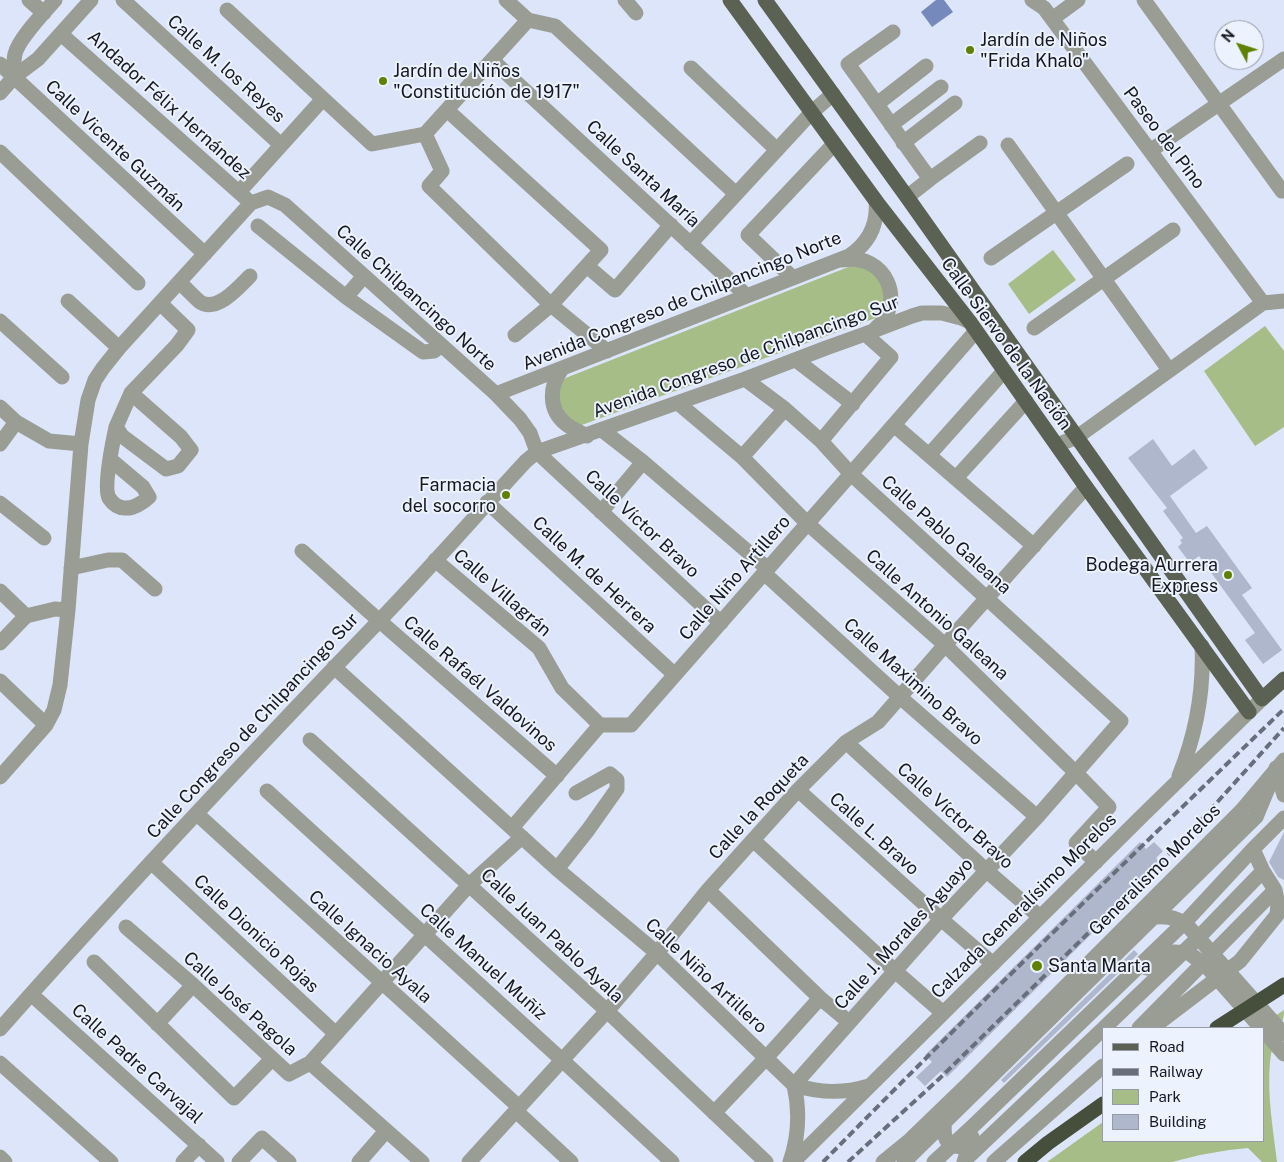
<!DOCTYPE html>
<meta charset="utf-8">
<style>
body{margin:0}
#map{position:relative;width:1284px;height:1162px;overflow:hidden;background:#dce5fa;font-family:"Public Sans",sans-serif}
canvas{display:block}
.legend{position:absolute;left:1102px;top:1027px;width:162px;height:115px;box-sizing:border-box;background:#edf2ff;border:1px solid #979ba6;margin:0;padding:6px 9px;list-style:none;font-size:15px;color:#161920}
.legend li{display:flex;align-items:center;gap:10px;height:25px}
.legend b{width:25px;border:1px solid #979ba6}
.north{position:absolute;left:1214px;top:20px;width:50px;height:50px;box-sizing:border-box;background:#edf2ff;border:1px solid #979ba6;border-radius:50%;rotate:310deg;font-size:14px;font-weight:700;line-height:20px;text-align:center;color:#161920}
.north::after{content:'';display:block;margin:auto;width:18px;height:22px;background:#5e8200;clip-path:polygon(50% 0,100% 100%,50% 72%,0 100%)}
</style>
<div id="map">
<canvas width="1284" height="1162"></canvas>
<ul class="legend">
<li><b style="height:6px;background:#5c6253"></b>Road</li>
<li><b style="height:6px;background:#686e7b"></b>Railway</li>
<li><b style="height:14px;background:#a6bd87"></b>Park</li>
<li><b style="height:14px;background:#aeb7cb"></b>Building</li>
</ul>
<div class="north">N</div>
</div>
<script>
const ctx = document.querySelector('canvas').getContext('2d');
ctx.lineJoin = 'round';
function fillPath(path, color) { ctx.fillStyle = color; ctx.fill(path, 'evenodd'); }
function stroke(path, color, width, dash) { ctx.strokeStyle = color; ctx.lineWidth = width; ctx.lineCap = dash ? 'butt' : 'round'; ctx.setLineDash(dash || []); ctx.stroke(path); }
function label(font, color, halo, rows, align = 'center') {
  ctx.font = font + ' "Public Sans",sans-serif'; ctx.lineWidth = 4; ctx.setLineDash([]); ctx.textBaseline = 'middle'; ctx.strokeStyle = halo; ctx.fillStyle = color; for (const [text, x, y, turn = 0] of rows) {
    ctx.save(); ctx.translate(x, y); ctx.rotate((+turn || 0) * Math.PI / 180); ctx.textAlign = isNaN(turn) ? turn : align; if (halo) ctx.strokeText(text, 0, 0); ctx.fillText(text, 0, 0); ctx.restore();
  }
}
fillPath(new Path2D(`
 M1053,250L1076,280L1029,314L1008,284Z
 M856,264L878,269L888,282L881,316L579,426L556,406L563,379Z
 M1265,326L1284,351V427L1255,446L1204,371Z
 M1284,1010C1284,1022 1281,1022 1277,1031C1274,1041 1271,1051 1270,1062C1267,1095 1273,1129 1277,1162H1262L1248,1148L1229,1150L1200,1155L1172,1162H1047L1103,1122V1141H1263V1028H1257Z`), '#a6bd87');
fillPath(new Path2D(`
 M936,0H944L953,12L932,27L921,12Z`), '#7589bc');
fillPath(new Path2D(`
 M1153,439L1172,466L1194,449L1208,468L1170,496L1196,533L1207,526L1252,588L1242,595L1282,650L1263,664L1245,640L1255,633L1199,556L1190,563L1178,547L1182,543L1180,540L1183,538L1163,511L1167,508L1128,458Z
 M1284,832V880L1278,877L1269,862Z
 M1140,842L1146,849L1154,842L1163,851L1156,858L1162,864L947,1077L941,1071L925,1086L916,1077L932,1062L925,1055Z
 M1134,950L1138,954L1004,1083L1001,1080Z`), '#aeb7cb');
stroke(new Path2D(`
 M29,0L44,13
 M123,0L281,145
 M506,0L528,20L555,26L736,194
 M625,0L636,13
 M1032,0L1044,8L1263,303
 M1144,0L1282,191
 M227,10L372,144L425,134
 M1052,19L1078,0
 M893,32L848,64C876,102 902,141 930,179L907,197
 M61,34L251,203
 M492,60L747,296
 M0,64L205,254
 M691,68L777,150
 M14,77C14,69 13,62 15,54C19,38 44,13 55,0
 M0,93L14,77L38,59L91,0
 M877,104L926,66
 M447,110L601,250L551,305L515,335
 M891,125L941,87
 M425,134L442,171L429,186L551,305L607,351
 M425,134L528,20
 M903,143L955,103
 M1008,145L1169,370
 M1150,151L1284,59
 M0,152L138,283
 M930,179L980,143
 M239,192L322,100
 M258,226L346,297L364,276
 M690,244L811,113L833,94
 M991,258L1127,164
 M843,260C885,252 908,302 875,329
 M587,266L615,290L671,225
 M793,278L748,235L834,144
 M179,282C186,288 193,296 200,302C217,313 239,287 250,276
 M346,297L423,352L434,351L441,345
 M68,301L119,348
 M0,321L62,377
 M1034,328L1173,230
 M796,360L853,404
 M562,369C549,386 548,410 566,424C572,429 580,432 587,436
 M745,379L785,409L821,441L851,474L1121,721L1037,817L941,919L794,1085
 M131,393L181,437L191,450L178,466L166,469L122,436L116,427L131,393L177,345L188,330L160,303
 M496,394L849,256C869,243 878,225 876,201
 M678,403L742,457L808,524L945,645L1076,773L1109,807L1076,843L1096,862
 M0,407L16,422L49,441L81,444
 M894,425L1034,546
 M602,430L643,462L768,569
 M821,441L891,357L865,334
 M0,444L16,422
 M1057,445L1077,437L1263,303L1284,301
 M929,455L1004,371
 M742,457L785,409
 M111,460L143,487L149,497C144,502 133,509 125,508C118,508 113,504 109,498C103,487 113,441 116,427
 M956,478L1026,401
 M487,502L675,675
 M0,503L44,538
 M601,512L643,462
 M302,551L366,609L557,776
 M435,560L539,648L562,688L600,725
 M71,568L108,560H122L155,589
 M764,573L900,697L1037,817
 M0,591L26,616
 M26,616L55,609L68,610
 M0,643L26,616
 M334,667L557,869L657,953L794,1085C820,1093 843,1094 869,1086
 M0,681L46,725
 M310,740L469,885L607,1011L766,1162
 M846,742L987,871L1040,917
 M1276,768L1284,795
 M1179,776C1196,734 1204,692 1202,646
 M0,777L46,725L54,710L60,685L68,610L81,444L88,400L95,380L103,368L119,348L251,203L268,197L285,205L496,394L520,419L530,433L537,452L721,623
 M798,790L941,919L993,964
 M267,791L562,1060L672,1162
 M197,814L519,1107
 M512,828L600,725H631L976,331
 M753,840L895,971L943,1013
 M151,862L336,1034
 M557,869L588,830L617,789V780L610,774L576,793
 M708,890L820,998L849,1022
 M1150,918C1164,915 1174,917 1186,924L1284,1034
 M126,927L193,985L289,1074L310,1063L469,885L522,837
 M94,962L234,1098L272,1059
 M1147,968L1157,960L1174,952L1189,953L1207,967L1261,1028
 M31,994L217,1162
 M157,1024L193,985
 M1104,1028L1197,939L1263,871
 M1139,1028L1275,890
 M1152,1028L1240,961L1277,915L1278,904L1275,890L1263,871L1253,849
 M0,1029C123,890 250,755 379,621C429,569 477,514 526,461L537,452L745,379L826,348L865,334L912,316L922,313H942L961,318L970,322
 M1263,1030L1284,1054
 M0,1063L111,1162
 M310,1063L422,1162
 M516,1111L571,1162
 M714,1113L766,1058L820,998
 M945,1119C942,1139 947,1152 970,1144
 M0,1157L5,1162
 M966,1159L1103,1029
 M183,1162L199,1145
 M239,1162L262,1138L289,1162
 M359,1162L386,1131
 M469,1162L607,1011L657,953L708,890L798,790L846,742L878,722L945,645L1086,487
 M790,1162C799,1136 800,1111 794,1085
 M793,1162L1142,816L1262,699
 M883,1162L910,1140L967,1085L1242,810L1284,760
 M904,1162L1256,817L1271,781
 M934,1162L973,1126L1188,919L1253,849L1284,818
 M964,1162L972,1137
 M994,1162L1103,1066`), '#999d94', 15);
stroke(new Path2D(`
 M730,0L876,201L970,322L1086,487L1249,712
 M765,0L907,197L1262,699L1284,679`), '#5c6253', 15);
stroke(new Path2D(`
 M1217,1028L1284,985
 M1025,1162L1048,1143L1103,1104`), '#464e3c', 15);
stroke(new Path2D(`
 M823,1162C974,1008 1129,858 1284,709
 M848,1162L939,1079L1165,858L1203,818L1284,728`), '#686e7b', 4, [8, 4]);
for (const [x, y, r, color] of [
 [970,50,5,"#5e8200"],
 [383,81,5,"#5e8200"],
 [506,495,5,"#5e8200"],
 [1228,575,5,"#5e8200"],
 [1037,966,6,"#5e8200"]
]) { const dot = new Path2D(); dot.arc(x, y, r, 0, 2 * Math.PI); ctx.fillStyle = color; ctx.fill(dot); stroke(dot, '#edf2ff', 2); }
label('18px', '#161920', '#edf2ff', [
 ["Jardín de Niños",980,40],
 ["\"Frida Khalo\"",980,61],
 ["Jardín de Niños",393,71],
 ["\"Constitución de 1917\"",393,92],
 ["Farmacia",496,485,"right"],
 ["del socorro",496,506,"right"],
 ["Bodega Aurrera",1218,565,"right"],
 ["Express",1218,586,"right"],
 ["Santa Marta",1048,966]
], 'left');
label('18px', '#161920', '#edf2ff', [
 ["Calle M. los Reyes",226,69,42],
 ["Andador Félix Hernández",169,105,42],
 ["Paseo del Pino",1164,138,53],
 ["Calle Vicente Guzmán",115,146,43],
 ["Calle Santa María",643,174,43],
 ["Calle Chilpancingo Norte",416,298,42],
 ["Avenida Congreso de Chilpancingo Norte",682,301,-22],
 ["Calle Siervo de la Nación",1006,344,54],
 ["Avenida Congreso de Chilpancingo Sur",746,357,-20],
 ["Calle Víctor Bravo",642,524,43],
 ["Calle Pablo Galeana",946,535,42],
 ["Calle M. de Herrera",594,575,43],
 ["Calle Niño Artillero",735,578,-49],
 ["Calle Villagrán",502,593,41],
 ["Calle Antonio Galeana",937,615,42],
 ["Calle Maximino Bravo",913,682,42],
 ["Calle Rafaél Valdovinos",480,684,41],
 ["Calle Congreso de Chilpancingo Sur",253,726,-47],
 ["Calle la Roqueta",759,807,-47],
 ["Calle Víctor Bravo",955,816,42],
 ["Calle L. Bravo",874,834,42],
 ["Generalismo Morelos",1155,870,-45],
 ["Calzada Generalísimo Morelos",1024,906,-45],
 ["Calle Dionicio Rojas",256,934,43],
 ["Calle J. Morales Aguayo",904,934,-48],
 ["Calle Juan Pablo Ayala",552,936,43],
 ["Calle Ignacio Ayala",370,947,42],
 ["Calle Manuel Muñiz",483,962,42],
 ["Calle Niño Artillero",706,976,43],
 ["Calle José Pagola",240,1004,42],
 ["Calle Padre Carvajal",137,1064,42]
]);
</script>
